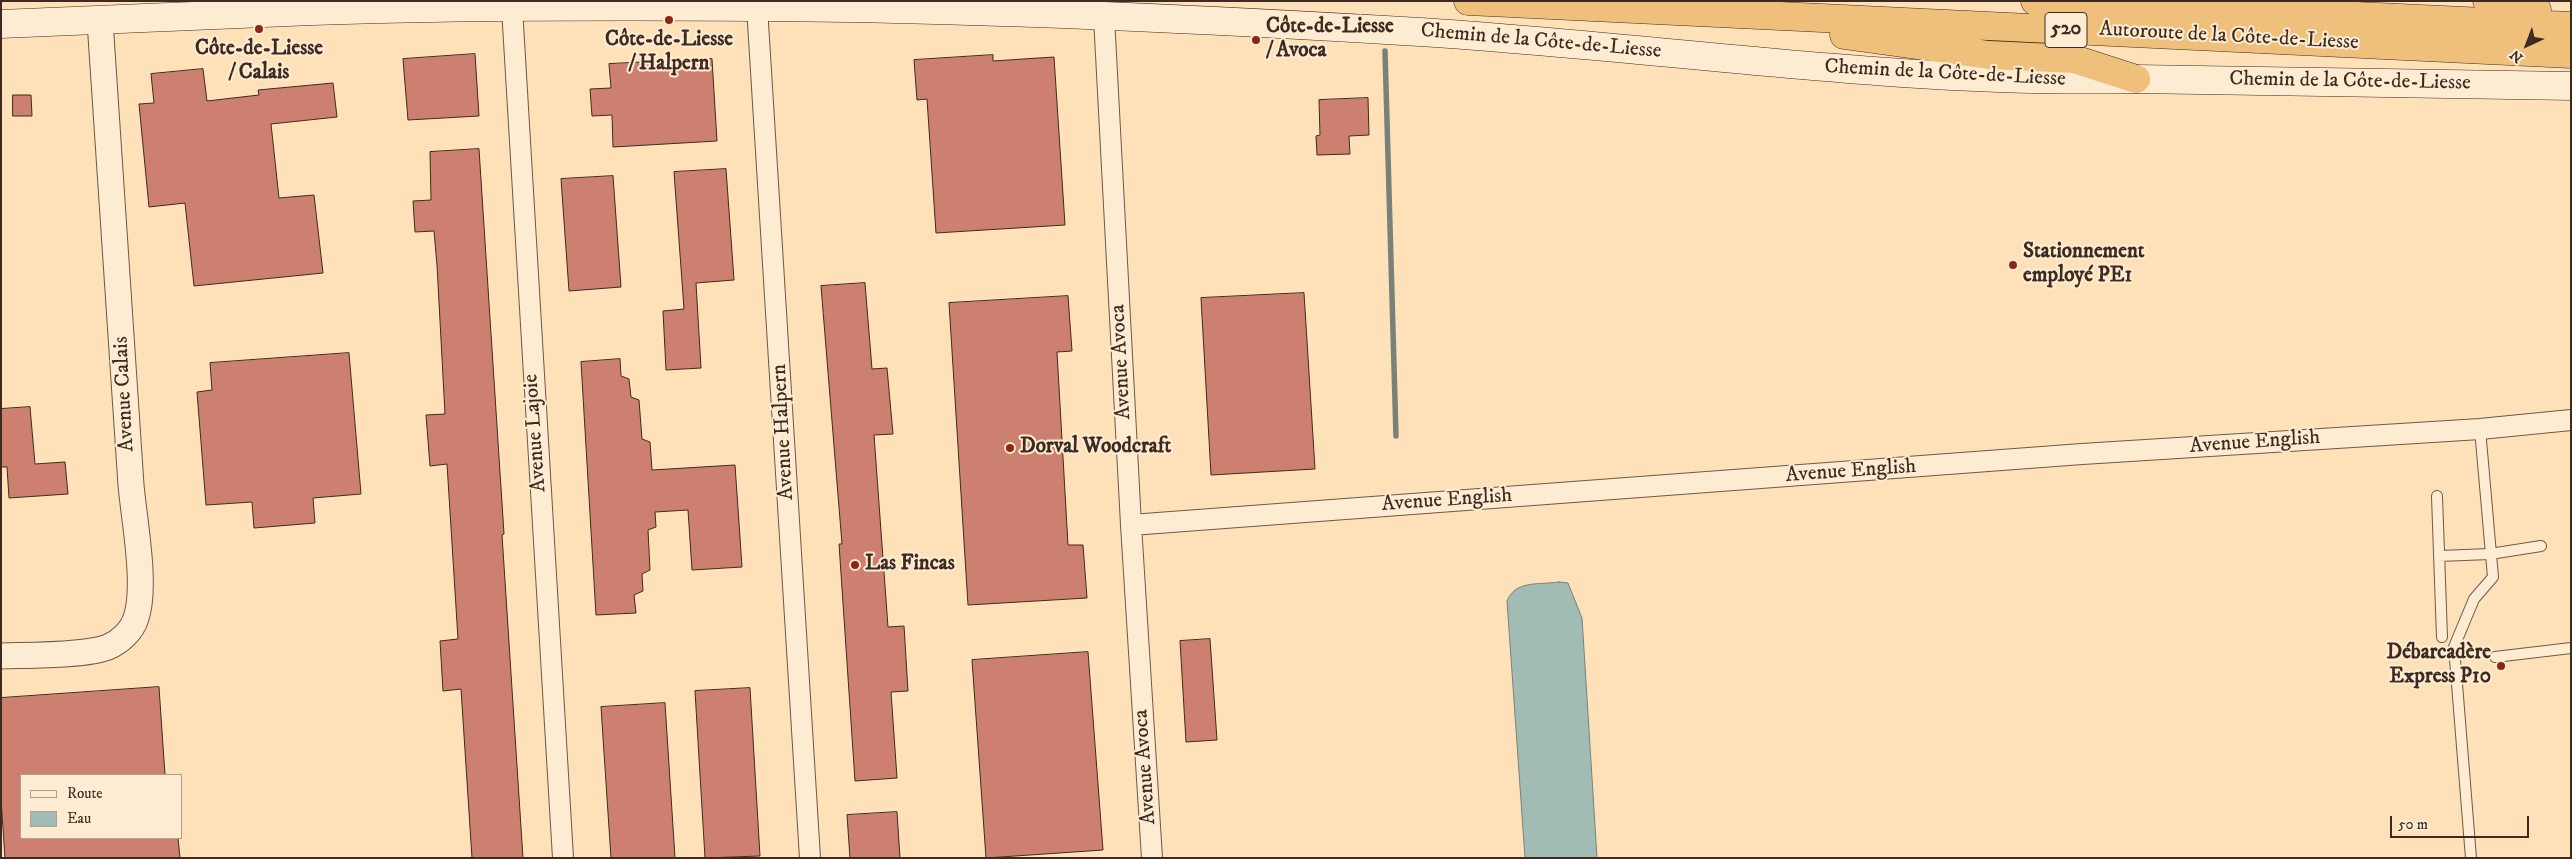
<!DOCTYPE html>
<meta charset="utf-8">
<style>
body{margin:0}
#map{position:relative;width:2572px;height:859px;overflow:hidden;background:#fee1b9;font-family:"IM FELL DW Pica",serif}
canvas{display:block}
.frame{position:absolute;inset:0;border:2px solid #3f2a22;pointer-events:none}
.legend{position:absolute;left:20px;top:774px;width:162px;height:65px;box-sizing:border-box;background:#feecd2;border:1px solid #b29e8c;margin:0;padding:6px 9px;list-style:none;font-size:15px;color:#3f2a22}
.legend li{display:flex;align-items:center;gap:10px;height:25px}
.legend b{width:25px;border:1px solid #b29e8c}
.north{position:absolute;left:2502px;top:20px;width:50px;height:50px;-webkit-text-stroke:4px #feecd2;paint-order:stroke;rotate:223deg;font-size:14px;font-weight:700;line-height:20px;text-align:center;color:#3f2a22}
.north::after{content:'';display:block;margin:auto;width:18px;height:22px;background:#3f2a22;clip-path:polygon(50% 0,100% 100%,50% 72%,0 100%)}
.scale{position:absolute;left:2390px;top:816px;width:139px;height:22px;box-sizing:border-box;border:2px solid #3f2a22;border-top:0;padding-left:6px;font-size:15px;line-height:18px;white-space:nowrap;color:#3f2a22;-webkit-text-stroke:4px #feecd2;paint-order:stroke}
</style>
<div id="map">
<canvas width="2572" height="859"></canvas>
<div class="frame"></div>
<ul class="legend">
<li><b style="height:6px;background:#feecd2"></b>Route</li>
<li><b style="height:14px;background:#a0bcb4"></b>Eau</li>
</ul>
<div class="north">N</div>
<div class="scale">50 m</div>
</div>
<script>
const ctx = document.querySelector('canvas').getContext('2d');
ctx.lineJoin = 'round';
function fillPath(path, color) { ctx.fillStyle = color; ctx.fill(path, 'evenodd'); }
function stroke(path, color, width, dash) { ctx.strokeStyle = color; ctx.lineWidth = width; ctx.lineCap = dash ? 'butt' : 'round'; ctx.setLineDash(dash || []); ctx.stroke(path); }
function label(font, color, halo, rows, align = 'center') {
  ctx.font = font + ' "IM FELL DW Pica",serif'; ctx.lineWidth = 4; ctx.setLineDash([]); ctx.textBaseline = 'middle'; ctx.strokeStyle = halo; ctx.fillStyle = color; for (const [text, x, y, turn = 0] of rows) {
    ctx.save(); ctx.translate(x, y); ctx.rotate((+turn || 0) * Math.PI / 180); ctx.textAlign = isNaN(turn) ? turn : align; if (halo) ctx.strokeText(text, 0, 0); ctx.fillText(text, 0, 0); ctx.restore();
  }
}
const water = new Path2D(`
 M1559,582L1568,583L1582,618L1597,858H1525L1507,601C1515,580 1539,585 1559,582Z`);
fillPath(water, '#a0bcb4');
stroke(water, '#79827a', 1);
stroke(new Path2D(`
 M1385,51L1396,436`), '#79827a', 5.5);
const building = new Path2D(`
 M475,54L479,116L408,120L403,59Z
 M993,55V61L1054,57L1065,225L936,233L927,99L917,100L914,60Z
 M712,59L717,141L613,147L612,115L592,116L590,89L611,88L609,64Z
 M203,69L207,101L259,95L258,90L333,83L337,117L271,124L279,198L314,195L323,273L194,286L185,203L149,207L139,104L154,103L151,74Z
 M13,95H31L32,116H13Z
 M1368,98L1369,135L1349,136L1350,154L1317,155L1316,136L1320,135L1319,100Z
 M479,149L504,534L502,535L523,858H472L461,689L443,691L440,641L458,639L447,464L430,466L426,415L445,414L437,265L434,231L415,232L413,201L431,200L430,152Z
 M726,169L734,280L696,283L701,368L666,370L663,311L684,309L674,172Z
 M613,176L621,287L569,291L561,179Z
 M865,283L872,369L887,368L893,434L874,435L888,627L904,626L908,691L891,692L897,778L855,781L839,544H842L821,286Z
 M1304,293L1315,469L1211,475L1201,298Z
 M1068,296L1072,351L1057,352L1068,545H1083L1087,598L968,605L949,303Z
 M349,353L361,494L313,498L315,523L254,528L252,502L206,505L197,392L212,390L210,363Z
 M620,359L621,376L629,379L631,397L639,400L642,439L650,442L652,470L735,465L742,567L692,570L688,510L655,512L656,527L648,530L650,570L642,574L643,591L634,595L636,613L596,615L581,362Z
 M30,407L35,464L65,462L68,494L9,498L7,467H1V409Z
 M1210,639L1217,740L1186,742L1180,641Z
 M1088,652L1103,850L986,858L972,660Z
 M159,687L165,775H21V838H178L180,858H5L1,799V698Z
 M750,688L760,856L705,858L695,691Z
 M665,703L675,858H611L601,707Z
 M897,812L900,858H850L847,815Z`);
fillPath(building, '#cd806f');
stroke(building, '#3f2a22', 1);
const service = new Path2D(`
 M2437,496L2442,637
 M2439,556L2490,554L2541,546
 M2495,657L2571,648
 M2471,858L2454,647L2474,599L2493,577L2480,429`);
const minor = new Path2D(`
 M757,7L810,858
 M512,8L563,858
 M1104,17L1131,525L1152,858
 M1131,525L2082,454L2480,429L2571,420`);
const tertiary = new Path2D(`
 M1,656C27,655 86,656 108,647C120,642 132,631 136,618C147,586 134,520 131,485L100,21`);
const secondary = new Path2D(`
 M1,24C105,20 209,15 312,11C459,6 606,6 753,7C964,8 1175,18 1386,30C1636,43 1885,85 2136,79L2571,86`);
const motorway = new Path2D(`
 M1468,1L2571,54
 M2035,1L2571,26
 M2487,1L2537,10
 M1844,35L1989,55L2074,59L2136,79`);
stroke(service, '#6f5848', 12);
stroke(minor, '#6f5848', 22);
stroke(tertiary, '#6f5848', 27);
stroke(secondary, '#3f2a22', 29);
stroke(motorway, '#3f2a22', 29);
stroke(service, '#feecd2', 10);
stroke(minor, '#feecd2', 20);
stroke(tertiary, '#feecd2', 25);
stroke(secondary, '#feecd2', 28);
stroke(motorway, '#efc07c', 28);
for (const [x, y, r, color] of [
 [669,20,5,"#8f2418"],
 [259,29,5,"#8f2418"],
 [1256,40,5,"#8f2418"],
 [2013,265,5,"#8f2418"],
 [1010,448,5,"#8f2418"],
 [855,565,5,"#8f2418"],
 [2501,666,5,"#8f2418"]
]) { const dot = new Path2D(); dot.arc(x, y, r, 0, 2 * Math.PI); ctx.fillStyle = color; ctx.fill(dot); stroke(dot, '#feecd2', 2); }
for (const [x, y, w] of [
 [2066,30,42]
]) { const box = new Path2D(); box.roundRect(x - w / 2, y - 17.5, w, 35, 4); ctx.fillStyle = '#feecd2'; ctx.fill(box); stroke(box, '#3f2a22', 1); }
label('bold 20px', '#3f2a22', null, [
 ["520",2066,30]
]);
label('bold 21px', '#3f2a22', '#feecd2', [
 ["Côte-de-Liesse",1266,28],
 ["/ Avoca",1266,52],
 ["Côte-de-Liesse",669,41,"center"],
 ["/ Halpern",669,65,"center"],
 ["Côte-de-Liesse",259,50,"center"],
 ["/ Calais",259,74,"center"],
 ["Stationnement",2023,253],
 ["employé PE1",2023,277],
 ["Dorval Woodcraft",1020,448],
 ["Las Fincas",865,565],
 ["Débarcadère",2491,654,"right"],
 ["Express P10",2491,678,"right"]
], 'left');
label('21px', '#3f2a22', '#feecd2', [
 ["Autoroute de la Côte-de-Liesse",2229,37,3],
 ["Chemin de la Côte-de-Liesse",1541,42,5],
 ["Chemin de la Côte-de-Liesse",1945,74,3],
 ["Chemin de la Côte-de-Liesse",2350,82,1],
 ["Avenue Avoca",1122,362,-93],
 ["Avenue Calais",125,394,-93],
 ["Avenue Halpern",784,432,-93],
 ["Avenue Lajoie",536,433,-94],
 ["Avenue English",2255,443,-4],
 ["Avenue English",1851,472,-4],
 ["Avenue English",1447,501,-4],
 ["Avenue Avoca",1146,767,-94]
]);
</script>
